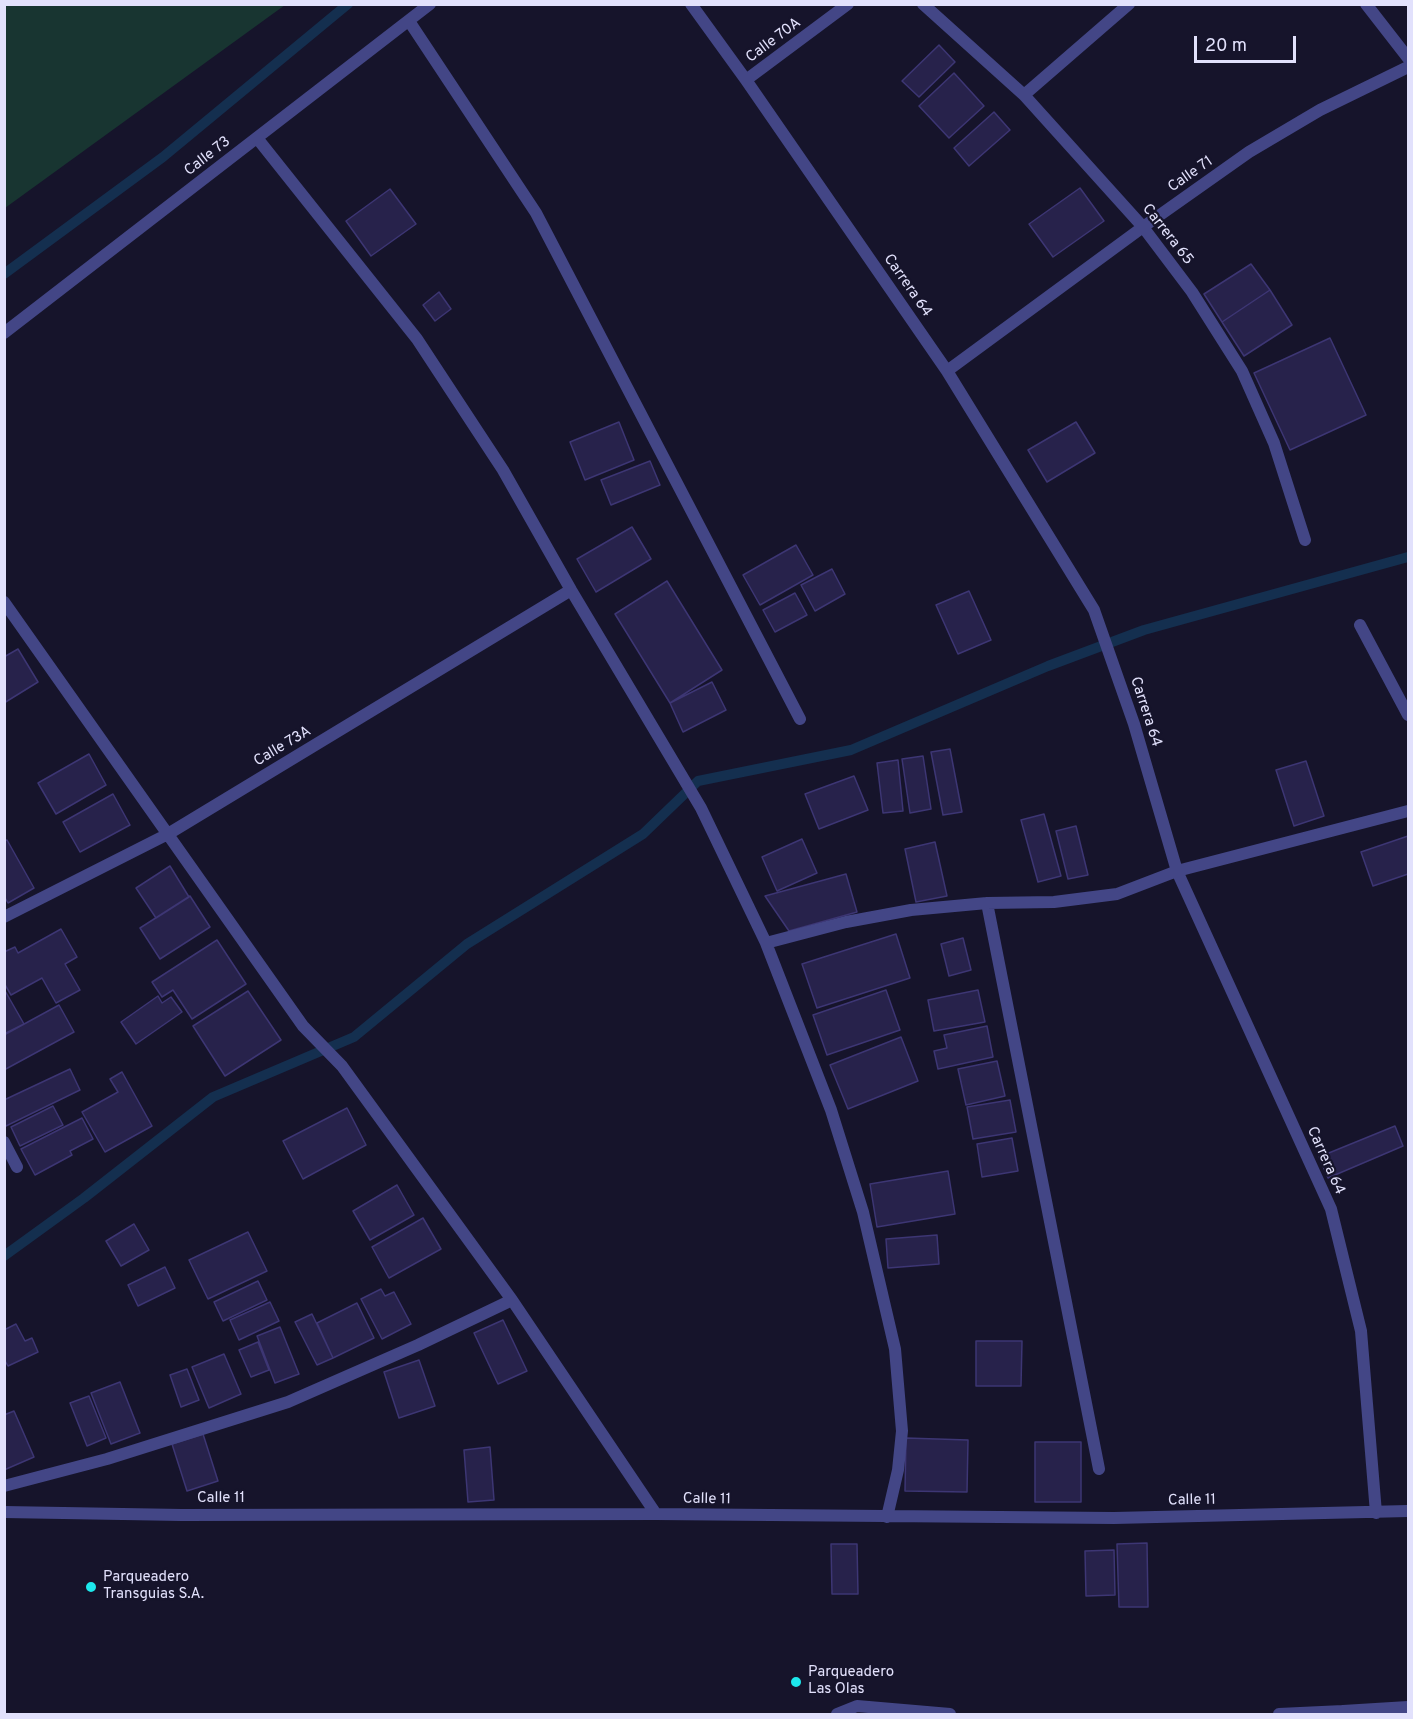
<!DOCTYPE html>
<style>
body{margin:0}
#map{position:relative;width:1413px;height:1719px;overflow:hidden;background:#16142b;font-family:Overpass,sans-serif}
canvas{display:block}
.frame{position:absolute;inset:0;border:6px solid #e2e1fc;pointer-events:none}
.scale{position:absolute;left:1194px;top:36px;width:102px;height:27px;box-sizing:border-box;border:3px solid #e2e1fc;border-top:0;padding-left:8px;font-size:18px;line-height:21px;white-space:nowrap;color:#e2e1fc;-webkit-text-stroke:4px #16142b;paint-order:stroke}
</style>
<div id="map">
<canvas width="1413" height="1719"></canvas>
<div class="frame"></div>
<div class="scale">20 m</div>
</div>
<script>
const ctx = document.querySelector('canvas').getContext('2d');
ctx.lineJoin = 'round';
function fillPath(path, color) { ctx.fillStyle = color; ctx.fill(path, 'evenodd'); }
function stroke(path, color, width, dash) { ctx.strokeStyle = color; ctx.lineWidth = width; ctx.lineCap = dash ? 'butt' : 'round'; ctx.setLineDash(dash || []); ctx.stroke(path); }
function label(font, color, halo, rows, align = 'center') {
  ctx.font = font + ' Overpass,sans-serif'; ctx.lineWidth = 4.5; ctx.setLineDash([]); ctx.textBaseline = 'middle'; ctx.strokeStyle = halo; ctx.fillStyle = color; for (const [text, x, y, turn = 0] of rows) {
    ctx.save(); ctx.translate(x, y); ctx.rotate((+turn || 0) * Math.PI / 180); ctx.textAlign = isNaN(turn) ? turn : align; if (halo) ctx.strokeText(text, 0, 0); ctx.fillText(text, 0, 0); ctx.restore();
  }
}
fillPath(new Path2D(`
 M5,4H285V5L5,208Z`), '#183531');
stroke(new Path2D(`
 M4,274L163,157L348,4
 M4,1256L84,1198L213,1097L354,1037L467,944L643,834L698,781L851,750L1048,666L1144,630L1408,557`), '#142f4f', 10);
const building = new Path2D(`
 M939,45L955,62L919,97L902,81Z
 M954,73L984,106L949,138L919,106Z
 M994,112L1010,130L969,166L954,148Z
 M1080,188L1104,221L1053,257L1029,224Z
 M390,189L416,224L371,256L346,221Z
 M1251,264L1270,290L1222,322L1204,294Z
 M1270,290L1292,325L1244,356L1222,322Z
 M439,292L451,309L435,321L423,305Z
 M1330,338L1366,415L1290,450L1254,373Z
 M619,422L634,460L585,480L570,442Z
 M1076,422L1095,453L1047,482L1028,450Z
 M650,461L660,485L611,505L601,480Z
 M632,527L651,559L596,592L577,559Z
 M796,545L813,575L760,605L743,575Z
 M832,569L845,594L815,611L801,585Z
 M667,581L722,670L670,703L615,614Z
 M969,591L991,640L958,654L936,605Z
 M795,593L807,615L775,632L763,610Z
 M18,649L38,682L4,703V657Z
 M712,682L726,710L683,732L670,703Z
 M950,749L962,812L943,815L931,752Z
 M89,754L106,785L56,814L38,783Z
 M923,756L931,809L910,813L902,759Z
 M898,760L903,811L883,813L877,763Z
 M1306,761L1324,816L1294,826L1276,770Z
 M854,776L868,810L819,829L805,794Z
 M113,794L130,825L80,852L63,822Z
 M1044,814L1061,876L1038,882L1021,820Z
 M1076,826L1088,875L1068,879L1056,831Z
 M1408,836V874L1373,886L1361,852Z
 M802,839L817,873L777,891L762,857Z
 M7,840L34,888L8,903L4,896V841Z
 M935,842L947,896L916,902L905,849Z
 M170,866L189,897L156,918L136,888Z
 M846,874L857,912L789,931L765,896Z
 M190,896L210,927L160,959L140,928Z
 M61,929L77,957L65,964L80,990L56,1003L42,978L11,995L4,983V952L15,947L18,953Z
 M896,934L910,978L817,1008L802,964Z
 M963,938L971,970L949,976L941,944Z
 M217,940L246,984L192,1019L173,990L162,997L152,982Z
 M4,989L24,1024L4,1034Z
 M886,990L900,1030L827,1055L813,1015Z
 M978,990L985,1022L934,1031L928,1000Z
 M248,991L281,1040L225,1076L193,1026Z
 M158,996L162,1003L171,997L182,1012L136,1044L121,1022Z
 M59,1005L74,1032L4,1070V1035Z
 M987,1026L993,1057L938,1069L934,1051L947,1048L944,1035Z
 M901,1037L918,1081L848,1109L830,1065Z
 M997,1061L1005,1096L966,1105L958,1069Z
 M70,1069L80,1090L6,1126L4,1122V1100Z
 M122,1072L152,1126L105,1152L82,1112L118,1092L110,1079Z
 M1010,1100L1016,1132L973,1139L967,1107Z
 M53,1106L63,1125L20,1146L11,1127Z
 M347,1108L366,1145L303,1179L283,1141Z
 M82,1118L93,1139L70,1151L72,1155L35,1175L21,1149Z
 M1395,1126L1403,1146L1328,1178L1319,1157Z
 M1012,1138L1018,1171L982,1177L977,1144Z
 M948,1171L955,1214L877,1227L870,1184Z
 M397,1185L414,1215L370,1240L353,1211Z
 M423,1218L441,1249L389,1278L372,1247Z
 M134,1224L149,1250L121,1266L106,1241Z
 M248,1232L267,1271L208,1299L189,1260Z
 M937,1235L939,1264L888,1268L886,1239Z
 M165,1267L175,1288L138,1306L128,1285Z
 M258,1281L267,1300L223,1321L214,1302Z
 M381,1289L385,1296L394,1292L411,1324L382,1339L361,1299Z
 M270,1302L279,1321L239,1340L230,1320Z
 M357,1303L374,1338L333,1358L317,1323Z
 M312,1314L333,1358L317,1365L295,1322Z
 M503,1320L527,1371L498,1384L474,1333Z
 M16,1324L25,1341L32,1338L38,1352L8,1366L4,1359V1330Z
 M280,1327L299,1374L275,1383L257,1336Z
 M976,1341H1022L1021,1386H976Z
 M258,1342L269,1370L251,1377L239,1350Z
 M224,1354L241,1394L209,1408L192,1367Z
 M419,1360L435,1406L399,1418L384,1372Z
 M187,1369L199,1400L181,1407L170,1375Z
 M120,1382L140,1433L111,1444L91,1393Z
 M89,1396L106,1438L87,1446L70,1403Z
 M14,1411L34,1457L4,1470V1415Z
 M203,1434L218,1481L187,1491L172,1444Z
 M906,1438L968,1440L967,1492L905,1491Z
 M1035,1442H1081V1502H1035Z
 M490,1447L494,1500L468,1502L464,1450Z
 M1147,1543L1148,1607H1119L1117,1544Z
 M831,1544H857L858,1594H832Z
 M1114,1550L1115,1595L1086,1596L1085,1551Z`);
fillPath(building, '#27224b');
stroke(building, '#3d3674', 1.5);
stroke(new Path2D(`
 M837,1714L857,1706L950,1714
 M1279,1714L1343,1711
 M1342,1714L1343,1711L1408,1707`), '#434686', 12);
stroke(new Path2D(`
 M691,4L746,80L947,371L1094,610L1134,724L1177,871L1331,1209L1361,1331L1376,1513
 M923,4L1024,95L1143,227L1192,292L1242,371L1274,443L1305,540
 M1366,4L1408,58
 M409,21L536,213L800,719
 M746,80L848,4
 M1024,95L1129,4
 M257,138L417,339L503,470L571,590L701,808L766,943L831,1110L863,1212L895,1349L902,1431L898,1470L887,1517
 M4,333L430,4
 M947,371L1143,227L1249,152L1320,110L1408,67
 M4,602L303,1026L342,1066L512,1300L656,1514
 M1360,625L1408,715
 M987,903L1099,1469
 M4,917L168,834L571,590
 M766,943L846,922L911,910L987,903L1054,902L1117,894L1177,871L1408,811
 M4,1142L17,1167
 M4,1486L107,1459L288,1402L418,1345L512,1300
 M4,1512L182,1515L656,1514L1114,1518L1408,1511`), '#434686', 12);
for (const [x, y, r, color] of [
 [91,1587,6,"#1de8ec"],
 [796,1682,6,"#1de8ec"]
]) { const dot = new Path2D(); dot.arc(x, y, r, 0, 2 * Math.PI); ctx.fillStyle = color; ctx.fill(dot); stroke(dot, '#16142b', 2); }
label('15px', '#e2e1fc', '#16142b', [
 ["Calle 70A",774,41,-37],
 ["Calle 73",208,157,-38],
 ["Calle 71",1191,175,-35],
 ["Carrera 65",1167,235,52],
 ["Carrera 64",907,286,55],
 ["Carrera 64",1145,712,72],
 ["Calle 73A",283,747,-31],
 ["Carrera 64",1325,1161,66],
 ["Calle 11",221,1499],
 ["Calle 11",707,1500,1],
 ["Calle 11",1192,1501,-1]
]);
label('15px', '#e2e1fc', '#16142b', [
 ["Parqueadero",103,1578],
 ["Transguias S.A.",103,1595],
 ["Parqueadero",808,1673],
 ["Las Olas",808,1690]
], 'left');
</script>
